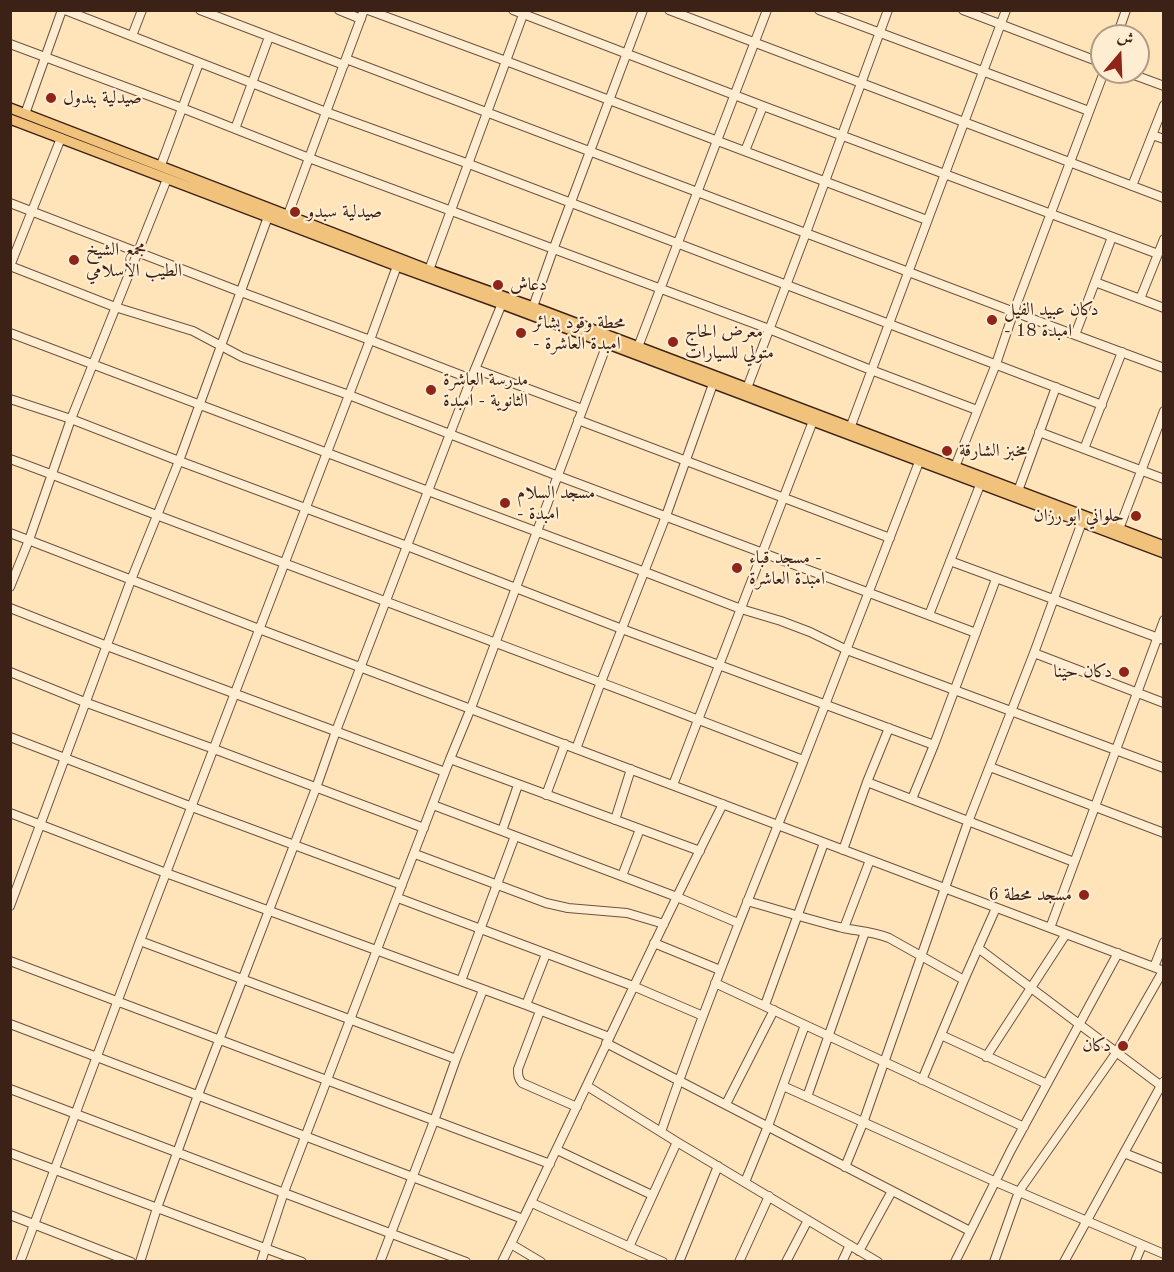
<!DOCTYPE html>
<meta charset="utf-8">
<style>
body{margin:0}
#map{position:relative;width:1174px;height:1272px;overflow:hidden;background:#ffe3b9;font-family:"Old Standard TT",Amiri,serif}
canvas{display:block}
.frame{position:absolute;inset:0;border:12px solid #3c2117;pointer-events:none}
.north{position:absolute;left:1090px;top:24px;width:60px;height:60px;box-sizing:border-box;background:#ffedd2;border:2px solid #b19b87;border-radius:50%;rotate:19deg;font-size:16px;font-weight:700;line-height:24px;text-align:center;color:#3c2117}
.north::after{content:'';display:block;margin:auto;width:21px;height:27px;background:#8f2418;clip-path:polygon(50% 0,100% 100%,50% 72%,0 100%)}
</style>
<div id="map">
<canvas width="1174" height="1272"></canvas>
<div class="frame"></div>
<div class="north">ش</div>
</div>
<script>
const ctx = document.querySelector('canvas').getContext('2d');
ctx.lineJoin = 'round';
function stroke(path, color, width, dash) { ctx.strokeStyle = color; ctx.lineWidth = width; ctx.lineCap = dash ? 'butt' : 'round'; ctx.setLineDash(dash || []); ctx.stroke(path); }
function label(font, color, halo, rows, align = 'center') {
  ctx.font = font + ' "Old Standard TT",Amiri,serif'; ctx.lineWidth = 4.5; ctx.setLineDash([]); ctx.textBaseline = 'middle'; ctx.strokeStyle = halo; ctx.fillStyle = color; for (const [text, x, y, turn = 0] of rows) {
    ctx.save(); ctx.translate(x, y); ctx.rotate((+turn || 0) * Math.PI / 180); ctx.textAlign = isNaN(turn) ? turn : align; if (halo) ctx.strokeText(text, 0, 0); ctx.fillText(text, 0, 0); ctx.restore();
  }
}
const minor = new Path2D(`
 M65,10L326,112L469,164L1102,405
 M200,10L344,65
 M339,10L361,19
 M368,10L506,61L927,220
 M513,10L763,106L1158,254
 M669,10L1164,198
 M819,10L1089,111
 M963,10L1102,63
 M132,36L142,10
 M1117,36L1126,10
 M10,44L182,108L309,158L769,329L871,370L977,410
 M346,59L1075,335L1164,368
 M1126,72L1164,86
 M25,114L62,10
 M235,129L269,37
 M1152,135L1164,139
 M745,151L763,106
 M161,165L199,63
 M1132,186L1164,105
 M10,203L241,292L370,340L471,379
 M286,220L364,10
 M10,266L115,307L193,331L242,357L349,395L558,476L976,633
 M10,266L61,138
 M429,270L524,12
 M1095,282L1164,308
 M1140,299L1164,239
 M533,307L553,250L643,10
 M10,333L428,491L645,572L741,609L781,621L810,632L847,650L1164,768
 M1075,335L1112,237
 M638,347L767,10
 M475,369L582,409
 M747,388L806,233L888,10
 M10,399L71,419L179,461L407,546L622,629L934,745
 M578,420L890,538
 M849,431L1006,10
 M1039,432L1164,479
 M1084,449L1122,352
 M10,459C60,477 109,497 159,516C374,597 589,677 803,760
 M955,467L996,364L1014,311L1104,72
 M1018,491L1056,387
 M1119,529L1164,411
 M10,533L259,629L1164,971
 M950,561L1164,640
 M10,587L29,540L71,419L167,179
 M10,608L107,646L445,772
 M929,615L980,485
 M1034,653L1164,703
 M10,672L87,703L214,749L424,828
 M10,737L192,807L402,885
 M576,749L601,682L666,516L713,384
 M450,759L700,851
 M990,767L1164,833
 M867,782L1074,862
 M673,785L813,421
 M546,795L565,744
 M912,799L934,745L996,579
 M433,805L677,897L738,923
 M10,813L166,873L526,1005L609,1037
 M615,820L631,769
 M502,831L518,785
 M843,850L867,782L889,728
 M415,854L546,903L568,908L627,913L664,924
 M622,876L640,829
 M398,898L633,986L703,1016
 M747,901C779,910 811,920 843,928C858,931 874,932 889,938L964,980
 M10,906L131,580L179,461L269,214
 M844,928L870,860
 M1050,928L1164,620
 M140,941L456,1059
 M654,943L720,970
 M978,948L1164,1088
 M10,961L550,1164
 M1154,967L1164,942
 M461,981L515,836
 M715,983L1024,1127
 M526,1005L546,954
 M765,1005L824,843
 M540,1011L518,1069C518,1075 518,1078 522,1083L577,1107
 M10,1024L523,1219
 M941,1035L1047,1084
 M606,1043L970,1231
 M986,1057L1066,934
 M922,1080L964,980L996,908
 M587,1086L677,1142L878,1262
 M783,1086L996,1182L1164,1254
 M10,1089L466,1262
 M807,1097L865,932
 M726,1104L774,1010
 M661,1132C702,1013 749,897 796,780C837,674 878,568 919,462
 M557,1150L652,1195
 M10,1153L302,1262
 M1124,1153L1164,1169
 M845,1167L863,1123L968,822L1034,653L1082,522
 M745,1182L768,1126L805,1025
 M532,1203L663,1262
 M10,1215L131,1262
 M511,1244L541,1262
 M629,1247L677,1142
 M859,1251L892,1191
 M20,1262L140,941L370,340L397,266
 M140,1262L157,1208L198,1095L316,788L336,731L428,491L471,379L503,301
 M261,1262L284,1192L450,759L471,708L607,344
 M380,1262L434,1121L456,1059L483,990
 M502,1262C577,1110 646,955 723,804
 M679,1262L718,1166
 M739,1262L769,1196
 M786,1262L808,1220
 M842,1262L850,1245
 M955,1262L1011,1150L1118,953
 M994,1262L1017,1197L1022,1187L1116,1053L1163,971
 M1064,1262L1163,1082
 M1135,1262L1142,1245`);
const major = new Path2D(`
 M10,108L429,270L533,307L1164,546
 M10,119L397,266L502,304L1164,553`);
stroke(minor, '#6d5240', 10);
stroke(major, '#3c2117', 12);
stroke(minor, '#ffedd2', 8);
stroke(major, '#f0c27c', 9);
for (const [x, y, r, color] of [
 [51,98,6,"#8f2418"],
 [295,212,6,"#8f2418"],
 [74,260,6,"#8f2418"],
 [498,285,6,"#8f2418"],
 [992,320,6,"#8f2418"],
 [521,333,6,"#8f2418"],
 [673,342,6,"#8f2418"],
 [431,390,6,"#8f2418"],
 [947,451,6,"#8f2418"],
 [505,503,6,"#8f2418"],
 [1136,516,6,"#8f2418"],
 [737,568,6,"#8f2418"],
 [1124,672,6,"#8f2418"],
 [1084,895,6,"#8f2418"],
 [1123,1046,6,"#8f2418"]
]) { const dot = new Path2D(); dot.arc(x, y, r, 0, 2 * Math.PI); ctx.fillStyle = color; ctx.fill(dot); stroke(dot, '#ffedd2', 2); }
label('18px', '#3c2117', '#ffedd2', [
 ["صيدلية بندول",63,98],
 ["صيدلية سبدو",307,212],
 ["مجمع الشيخ",86,250],
 ["الطيب الاسلامي",86,271],
 ["دعاش",510,285],
 ["دكان عبيد الفيل",1004,310],
 ["- امبدة 18",1004,331],
 ["محطة وقود بشائر",533,323],
 ["- امبدة العاشرة",533,344],
 ["معرض الحاج",685,332],
 ["متولي للسيارات",685,353],
 ["مدرسة العاشرة",443,380],
 ["الثانوية - امبدة",443,401],
 ["مخبز الشارقة",959,451],
 ["مسجد السلام",517,493],
 ["- امبدة",517,514],
 ["حلواني ابو رزان",1124,516,"right"],
 ["مسجد قباء -",749,558],
 ["امبدة العاشرة",749,579],
 ["دكان حينا",1112,672,"right"],
 ["مسجد محطة 6",1072,895,"right"],
 ["دكان",1111,1046,"right"]
], 'left');
</script>
